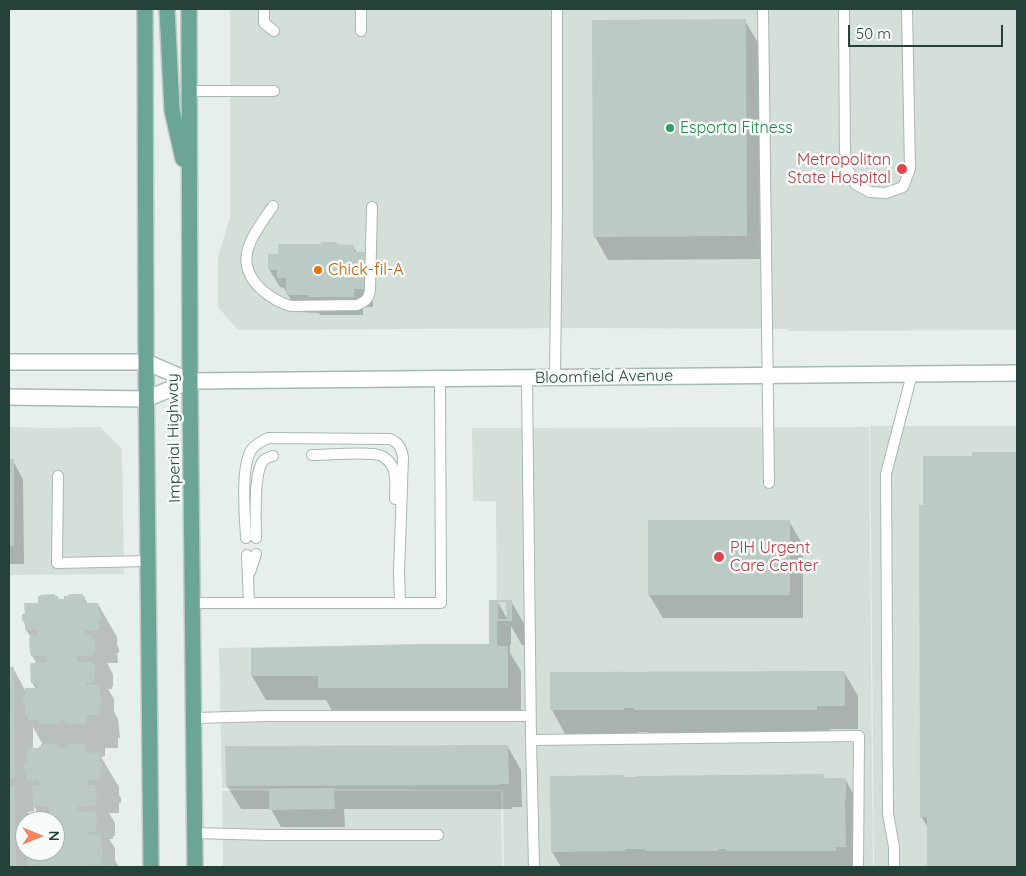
<!DOCTYPE html>
<style>
body{margin:0}
#map{position:relative;width:1026px;height:876px;overflow:hidden;background:#e6efeb;font-family:Quicksand,sans-serif}
canvas{display:block}
.frame{position:absolute;inset:0;border:10px solid #24423a;pointer-events:none}
.north{position:absolute;left:15px;top:811px;width:50px;height:50px;box-sizing:border-box;background:#f7fbf9;border:1px solid #a3b1ad;border-radius:50%;rotate:90deg;font-size:14px;font-weight:700;line-height:20px;text-align:center;color:#24423a}
.north::after{content:'';display:block;margin:auto;width:18px;height:22px;background:#f4845f;clip-path:polygon(50% 0,100% 100%,50% 72%,0 100%)}
.scale{position:absolute;left:848px;top:25px;width:155px;height:22px;box-sizing:border-box;border:2px solid #24423a;border-top:0;padding-left:6px;font-size:15px;line-height:18px;white-space:nowrap;color:#24423a;-webkit-text-stroke:4px #f7fbf9;paint-order:stroke}
</style>
<div id="map">
<canvas width="1026" height="876"></canvas>
<div class="frame"></div>
<div class="north">N</div>
<div class="scale">50 m</div>
</div>
<script>
const ctx = document.querySelector('canvas').getContext('2d');
ctx.lineJoin = 'round';
function fillPath(path, color) { ctx.fillStyle = color; ctx.fill(path, 'evenodd'); }
function stroke(path, color, width, dash) { ctx.strokeStyle = color; ctx.lineWidth = width; ctx.lineCap = dash ? 'butt' : 'round'; ctx.setLineDash(dash || []); ctx.stroke(path); }
function label(font, color, halo, rows, align = 'center') {
  ctx.font = font + ' Quicksand,sans-serif'; ctx.lineWidth = 5; ctx.setLineDash([]); ctx.textBaseline = 'middle'; ctx.strokeStyle = halo; ctx.fillStyle = color; for (const [text, x, y, turn = 0] of rows) {
    ctx.save(); ctx.translate(x, y); ctx.rotate((+turn || 0) * Math.PI / 180); ctx.textAlign = isNaN(turn) ? turn : align; if (halo) ctx.strokeText(text, 0, 0); ctx.fillText(text, 0, 0); ctx.restore();
  }
}
fillPath(new Path2D(`
 M230,9H1017V330L788,331V329L589,328L238,330L218,307V257L230,217Z
 M870,426H1017V867H874Z
 M9,427L45,428L100,427L122,449L124,574L9,575Z
 M869,427L873,867H504L503,790L222,788L219,648L427,644H497L496,501H473L472,428Z
 M222,791H501L502,867H223Z`), '#d4dfda');
fillPath(new Path2D(`
 M745,21L759,44L760,259L608,260L595,237Z
 M337,246H353L357,253H365L376,272L375,286H373V307H363V315H320L319,313L298,312L284,288L280,287L269,269L279,255Z
 M974,454H1017V867H928V828L921,816L924,507L974,457Z
 M9,461H13L23,479L24,564H9Z
 M789,521L803,545V618H663L649,595Z
 M55,597H58L59,600L84,597L88,604H98L117,637V645L119,649V653H117L118,663H107L113,674V687H112V689H108L114,699V712L118,719L120,738H118V748H105V756L101,757L119,787V795L121,798V803H119V813H109L115,823V836H113V839H109L115,848V861L119,867H9V669L13,668L25,690L36,689L32,683L37,664L31,654V638L26,630V625L23,621L39,604ZM33,727L43,745L40,749H33ZM34,806L38,814H34ZM34,811V816L33,820L28,812ZM25,821H55V851H25Z
 M497,601L508,620L511,601L525,625V645H522L511,626V645H510V653L521,671V711L333,712L326,700H266L252,676L490,645Z
 M844,672L858,696V729H830V733H649L648,732H637V734H565L552,710V673Z
 M508,747L521,770L522,807H512V809H344L345,827H281L271,809H241L227,786Z
 M623,776L624,778L823,776L825,779H845L859,803V867H561L552,852Z`), '#0003');
fillPath(new Path2D(`
 M746,19L747,236L593,237L592,20Z
 M321,242H337V244L354,245V252H366V268H364V289H354V297H309V295H286V278H277V270H268V254H278V244H321Z
 M972,452H1017V867H927V817H920L919,505H923V456H972Z
 M9,459H14V546H9Z
 M648,520H790V595H648Z
 M55,594V596H58V599H64V596H69L68,594H83V596H85V603H98L99,614H100L101,620H99V630H85V635H93V639H95V653H93V656H77V662H93V664H95V679H93L94,682H86V685H99L100,698H101V704H99L100,715H86L87,722H85V724H69V723H65V720H60V723L57,724H41V723H39V720H28V716H25V705H23V698H25V688H38V683H31L30,665L31,664V663L47,662V656H31V654H30L29,638H30V636H38V630H25V621H22V614H25L24,603H38V596H40V595Z
 M489,600H512V621H497V644H498V646H508V688H318V676H251V648L427,644H489ZM498,602H506L507,619H498Z
 M9,667H14L15,778H9Z
 M845,671V706H817V710H634V708H624V710H550V672Z
 M57,743V746H60V748H66V746H70L69,744L85,743L86,753L100,752V763H102V770H100V780H87V785H95V789H96L97,803H95V806H78V812L95,811V814H96L97,828H95V832H88V835L101,834V847H103V855H101V865H88V867H40V865L27,866V855H25V851H55V821H32L33,813L49,812V806H33L32,786H39V780H26V770H24V764H26V753H28V748H39V746H41V744Z
 M508,745L509,784H499V785L226,786L225,746Z
 M824,774V778H846V799H845L846,847H836V851H726V849H718V851H645V849H625V851L551,852L550,776L623,775V777H637V776Z
 M9,787H15L16,865H9Z
 M334,788L335,809L269,810V789Z`), '#bbcac4');
const service = new Path2D(`
 M264,9V23L274,31
 M763,9L769,483
 M844,9L845,164L855,184L870,192L886,193L903,187L910,169L907,9
 M361,31V9
 M189,91H274
 M273,206C255,233 230,260 261,289C270,297 279,303 291,306L357,305C366,301 369,299 370,289L372,207
 M527,378L531,740L534,867
 M555,378L557,207V9
 M312,455C327,455 371,451 382,456C387,459 391,463 393,468C397,477 395,489 395,499
 M58,476L57,563L148,561
 M246,538C245,517 240,465 252,449C256,444 262,441 268,438L390,439C399,443 401,447 403,457L399,572L400,603
 M256,538C256,521 253,474 263,461C265,458 269,457 273,456
 M247,555L249,603
 M250,572L256,554
 M193,603H441L440,379
 M194,718L268,716H530
 M531,740L859,736L858,867
 M195,833L268,835H438
 M894,867V847L888,814L886,474L912,374`);
const secondary = new Path2D(`
 M9,362H146L190,381
 M9,397L146,399L190,381L1017,373`);
const primary = new Path2D(`
 M145,9L146,362L151,867
 M167,9L172,110L183,159
 M189,9L190,381L195,867`);
stroke(service, '#a8b8b2', 12);
stroke(secondary, '#a4bbb3', 18);
stroke(primary, '#c2cac8', 18);
stroke(service, '#fff', 10);
stroke(secondary, '#fff', 15);
stroke(primary, '#6aa596', 15);
for (const [x, y, r, color] of [
 [670,128,5,"#2e9e5b"],
 [902,169,6,"#e0444e"],
 [318,270,5,"#e8710a"],
 [719,557,6,"#e0444e"]
]) { const dot = new Path2D(); dot.arc(x, y, r, 0, 2 * Math.PI); ctx.fillStyle = color; ctx.fill(dot); stroke(dot, '#f7fbf9', 2); }
label('16px', '#27864d', '#f7fbf9', [
 ["Esporta Fitness",680,128]
], 'left');
label('16px', '#be3a42', '#f7fbf9', [
 ["Metropolitan",891,160],
 ["State Hospital",891,178],
 ["PIH Urgent",730,548,"left"],
 ["Care Center",730,566,"left"]
], 'right');
label('16px', '#c56008', '#f7fbf9', [
 ["Chick-fil-A",328,270]
], 'left');
label('16px', '#24423a', '#f7fbf9', [
 ["Bloomfield Avenue",604,377,-1],
 ["Imperial Highway",174,438,-91]
]);
</script>
